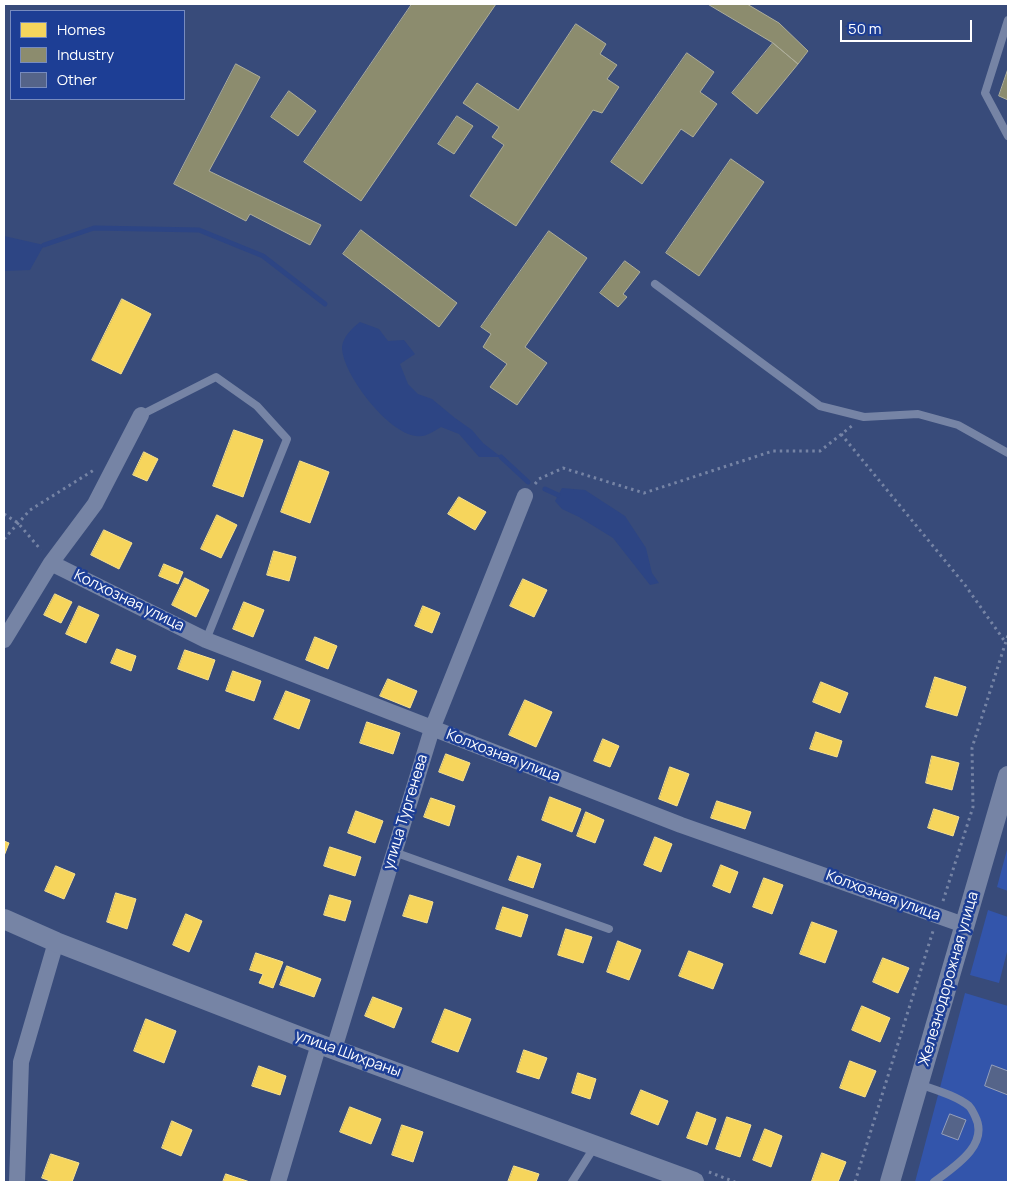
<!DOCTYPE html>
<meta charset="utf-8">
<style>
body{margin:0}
#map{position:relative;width:1012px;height:1186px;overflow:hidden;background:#384b7a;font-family:Manrope,sans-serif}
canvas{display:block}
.frame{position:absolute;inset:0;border:5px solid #fff;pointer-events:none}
.legend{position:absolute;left:10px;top:10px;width:175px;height:90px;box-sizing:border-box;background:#1d3e95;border:1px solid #778bbf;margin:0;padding:6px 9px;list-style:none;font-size:15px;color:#fff}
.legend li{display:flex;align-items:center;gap:10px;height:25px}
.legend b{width:25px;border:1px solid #778bbf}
.scale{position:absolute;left:840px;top:20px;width:132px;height:22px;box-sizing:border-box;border:2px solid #fff;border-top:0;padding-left:6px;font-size:15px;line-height:18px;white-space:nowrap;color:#fff;-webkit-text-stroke:4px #1d3e95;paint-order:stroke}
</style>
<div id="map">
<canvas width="1012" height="1186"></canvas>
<div class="frame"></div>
<ul class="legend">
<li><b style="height:14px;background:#f6d55c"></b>Homes</li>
<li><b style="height:14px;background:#8c8c6e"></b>Industry</li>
<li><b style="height:14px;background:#556489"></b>Other</li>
</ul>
<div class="scale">50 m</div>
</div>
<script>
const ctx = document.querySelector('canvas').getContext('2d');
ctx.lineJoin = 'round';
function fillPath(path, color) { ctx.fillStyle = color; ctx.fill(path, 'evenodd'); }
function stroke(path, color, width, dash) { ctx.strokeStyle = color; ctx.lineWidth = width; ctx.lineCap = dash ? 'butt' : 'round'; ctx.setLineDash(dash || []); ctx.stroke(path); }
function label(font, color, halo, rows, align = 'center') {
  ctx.font = font + ' Manrope,sans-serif'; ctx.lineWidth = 5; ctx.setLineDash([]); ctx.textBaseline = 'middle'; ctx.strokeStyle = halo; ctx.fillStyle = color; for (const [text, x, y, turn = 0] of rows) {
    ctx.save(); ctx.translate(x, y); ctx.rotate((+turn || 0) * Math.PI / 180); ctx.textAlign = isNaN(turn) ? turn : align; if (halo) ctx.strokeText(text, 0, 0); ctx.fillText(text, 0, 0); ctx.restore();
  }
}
fillPath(new Path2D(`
 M1008,846V891L997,887Z
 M988,910L1008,917V948L999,983L970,975Z
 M965,993L1008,1006V1182H915Z`), '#3355ab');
fillPath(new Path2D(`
 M4,236L44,245L30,270L4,271Z
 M360,322L379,329L388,341L404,340L415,354L400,364L408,384L418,394L432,399L455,418L472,430L483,443L501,457H479L459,434L441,427C434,431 425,438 416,436C388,433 342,374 342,347C343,337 352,328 360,322Z
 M562,488L585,490L625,516L646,548L652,573L659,583L650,585L613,538L579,517L562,509L555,501Z`), '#2d4584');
const homes = new Path2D(`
 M122,299L151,314L121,374L92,360Z
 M234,430L263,440L243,497L213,486Z
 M144,452L158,459L147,481L133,475Z
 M300,461L329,472L310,523L281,512Z
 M459,497L486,512L475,530L448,514Z
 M217,515L237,525L221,558L201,549Z
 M104,530L132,543L119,569L91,555Z
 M274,551L296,557L289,581L267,575Z
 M164,564L183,572L178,584L159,576Z
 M185,578L209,590L196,617L172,605Z
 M523,579L547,590L534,617L510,606Z
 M55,594L72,602L61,623L44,615Z
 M244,602L264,610L253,637L233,629Z
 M79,606L99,615L86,643L66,634Z
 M423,606L440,613L432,633L415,626Z
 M315,637L337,646L328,669L306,660Z
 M117,649L136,656L131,671L111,663Z
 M185,650L215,660L208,680L178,669Z
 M233,671L261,681L254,701L226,691Z
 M935,677L966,687L957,716L926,707Z
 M388,679L417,691L410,708L380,696Z
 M821,682L848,693L840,713L813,702Z
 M286,691L310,700L299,729L274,719Z
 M525,700L552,712L536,747L509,735Z
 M367,722L400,733L393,754L360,743Z
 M816,732L842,741L837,757L810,749Z
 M603,739L619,746L610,767L594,761Z
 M446,754L470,763L463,781L439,772Z
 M932,756L959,763L952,790L926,783Z
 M670,767L689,774L677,806L659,799Z
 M550,797L581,809L572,832L542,820Z
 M431,798L455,806L449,826L424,817Z
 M717,801L751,812L745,829L711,818Z
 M934,809L959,817L953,836L928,828Z
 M356,811L383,821L375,843L348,833Z
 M586,812L604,820L595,843L577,836Z
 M655,837L672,844L661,872L644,865Z
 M4,841L9,843L4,856Z
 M330,847L361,857L355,876L324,866Z
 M518,856L541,864L533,888L509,880Z
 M721,865L738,872L730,893L713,886Z
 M56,866L75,874L64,899L45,891Z
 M764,878L783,885L772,914L753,907Z
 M116,893L136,899L127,929L107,922Z
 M330,895L351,901L345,921L324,915Z
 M410,895L433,902L427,923L403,916Z
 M503,907L528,915L521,937L496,929Z
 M186,914L202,921L189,952L173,945Z
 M812,922L837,931L825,963L800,954Z
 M566,929L592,937L583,963L558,955Z
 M618,941L641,950L629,980L607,972Z
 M689,951L723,964L713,989L679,976Z
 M256,953L283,962L273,988L259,983L263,974L250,970Z
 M883,958L909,968L898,993L873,982Z
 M287,966L321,979L314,997L280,985Z
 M373,997L402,1008L394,1028L365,1016Z
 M862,1006L890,1018L880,1042L852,1030Z
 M445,1009L471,1019L458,1052L432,1042Z
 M146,1019L176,1031L164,1063L134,1051Z
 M524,1050L547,1058L539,1079L517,1072Z
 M850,1061L876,1071L865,1097L840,1088Z
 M259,1066L286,1076L280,1095L252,1086Z
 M578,1073L596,1079L590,1099L572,1093Z
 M641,1090L668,1101L658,1125L631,1114Z
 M350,1107L381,1119L371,1144L340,1132Z
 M697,1112L716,1119L707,1145L687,1138Z
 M727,1117L751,1125L740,1157L716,1149Z
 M172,1121L192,1130L181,1156L162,1148Z
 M402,1125L423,1132L413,1162L392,1155Z
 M765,1129L782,1136L771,1167L753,1160Z
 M822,1153L846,1162L838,1182L812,1181Z
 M51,1154L79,1163L72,1182H53L42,1178Z
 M514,1166L539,1174L536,1182H508Z
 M226,1174L250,1182H223Z`);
fillPath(homes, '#f6d55c');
stroke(homes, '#f9e28d', 1);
const industry = new Path2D(`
 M412,4H496L361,201L304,162Z
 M708,4H747L779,23L808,51L798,64L773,43Z
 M576,24L606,44L600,54L617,65L607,79L619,87L602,113L593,110L516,226L470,196L504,145L492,137L499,127L463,103L477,83L518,110Z
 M773,43L798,64L757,114L732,93Z
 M687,53L714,72L700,92L717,104L693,137L681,129L642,184L611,162Z
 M236,64L260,77L209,171L321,225L310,245L250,214L246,221L174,184Z
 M1008,69V100L999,96Z
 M289,91L316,111L298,136L271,117Z
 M457,116L473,126L454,154L438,144Z
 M731,159L764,182L699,276L666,253Z
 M361,230L457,303L439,327L343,254Z
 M549,231L587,258L525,347L547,363L517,405L490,387L507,364L483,347L491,334L481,327Z
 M625,261L640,272L623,294L627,297L618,307L600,293Z`);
fillPath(industry, '#8c8c6e');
stroke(industry, '#aeae9a', 1);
stroke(new Path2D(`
 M44,245L94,228L199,230L263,256L325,304
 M501,457L528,482
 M545,489L558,495`), '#2d4584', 5);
const building = new Path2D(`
 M992,1065L1008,1071V1095L985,1086Z
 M950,1114L966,1120L958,1140L942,1134Z`);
fillPath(building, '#556489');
stroke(building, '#96a0ba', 1);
stroke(new Path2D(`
 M841,434L965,585L1006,643
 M535,484L539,479L563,468L644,493L773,451H820L853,425
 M4,514L18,523L41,550
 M4,539L30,510L94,470
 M943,901L973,807L972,748L1008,635
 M709,1172L735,1182
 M855,1182L933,931`), '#7684a5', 3, [2.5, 4]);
stroke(new Path2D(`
 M1008,20L985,93L1008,136
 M655,284L820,406L864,417L918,414L958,425L1008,453
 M141,415L216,377L257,406L287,439L206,640
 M394,852L609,929
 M919,1084C935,1090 955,1095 969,1106C972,1109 973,1112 975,1116C990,1145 954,1167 934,1182
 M572,1182L595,1146`), '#7684a5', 8);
stroke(new Path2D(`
 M51,563L206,640L681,825L964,925
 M4,640L51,563L95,504L141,415
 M334,1049L432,729L525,496
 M17,1182L21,1062L56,942
 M278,1182L319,1044`), '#7684a5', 16);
stroke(new Path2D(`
 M4,919L56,942L319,1044L694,1182
 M890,1182L1008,776`), '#7684a5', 20);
label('15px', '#fff', '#1d3e95', [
 ["Колхозная улица",129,601,26],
 ["Колхозная улица",503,756,21],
 ["улица Тургенева",406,812,-73],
 ["Колхозная улица",883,896,20],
 ["Железнодорожная улица",949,979,-74],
 ["улица Шихраны",348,1054,20]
]);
</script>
